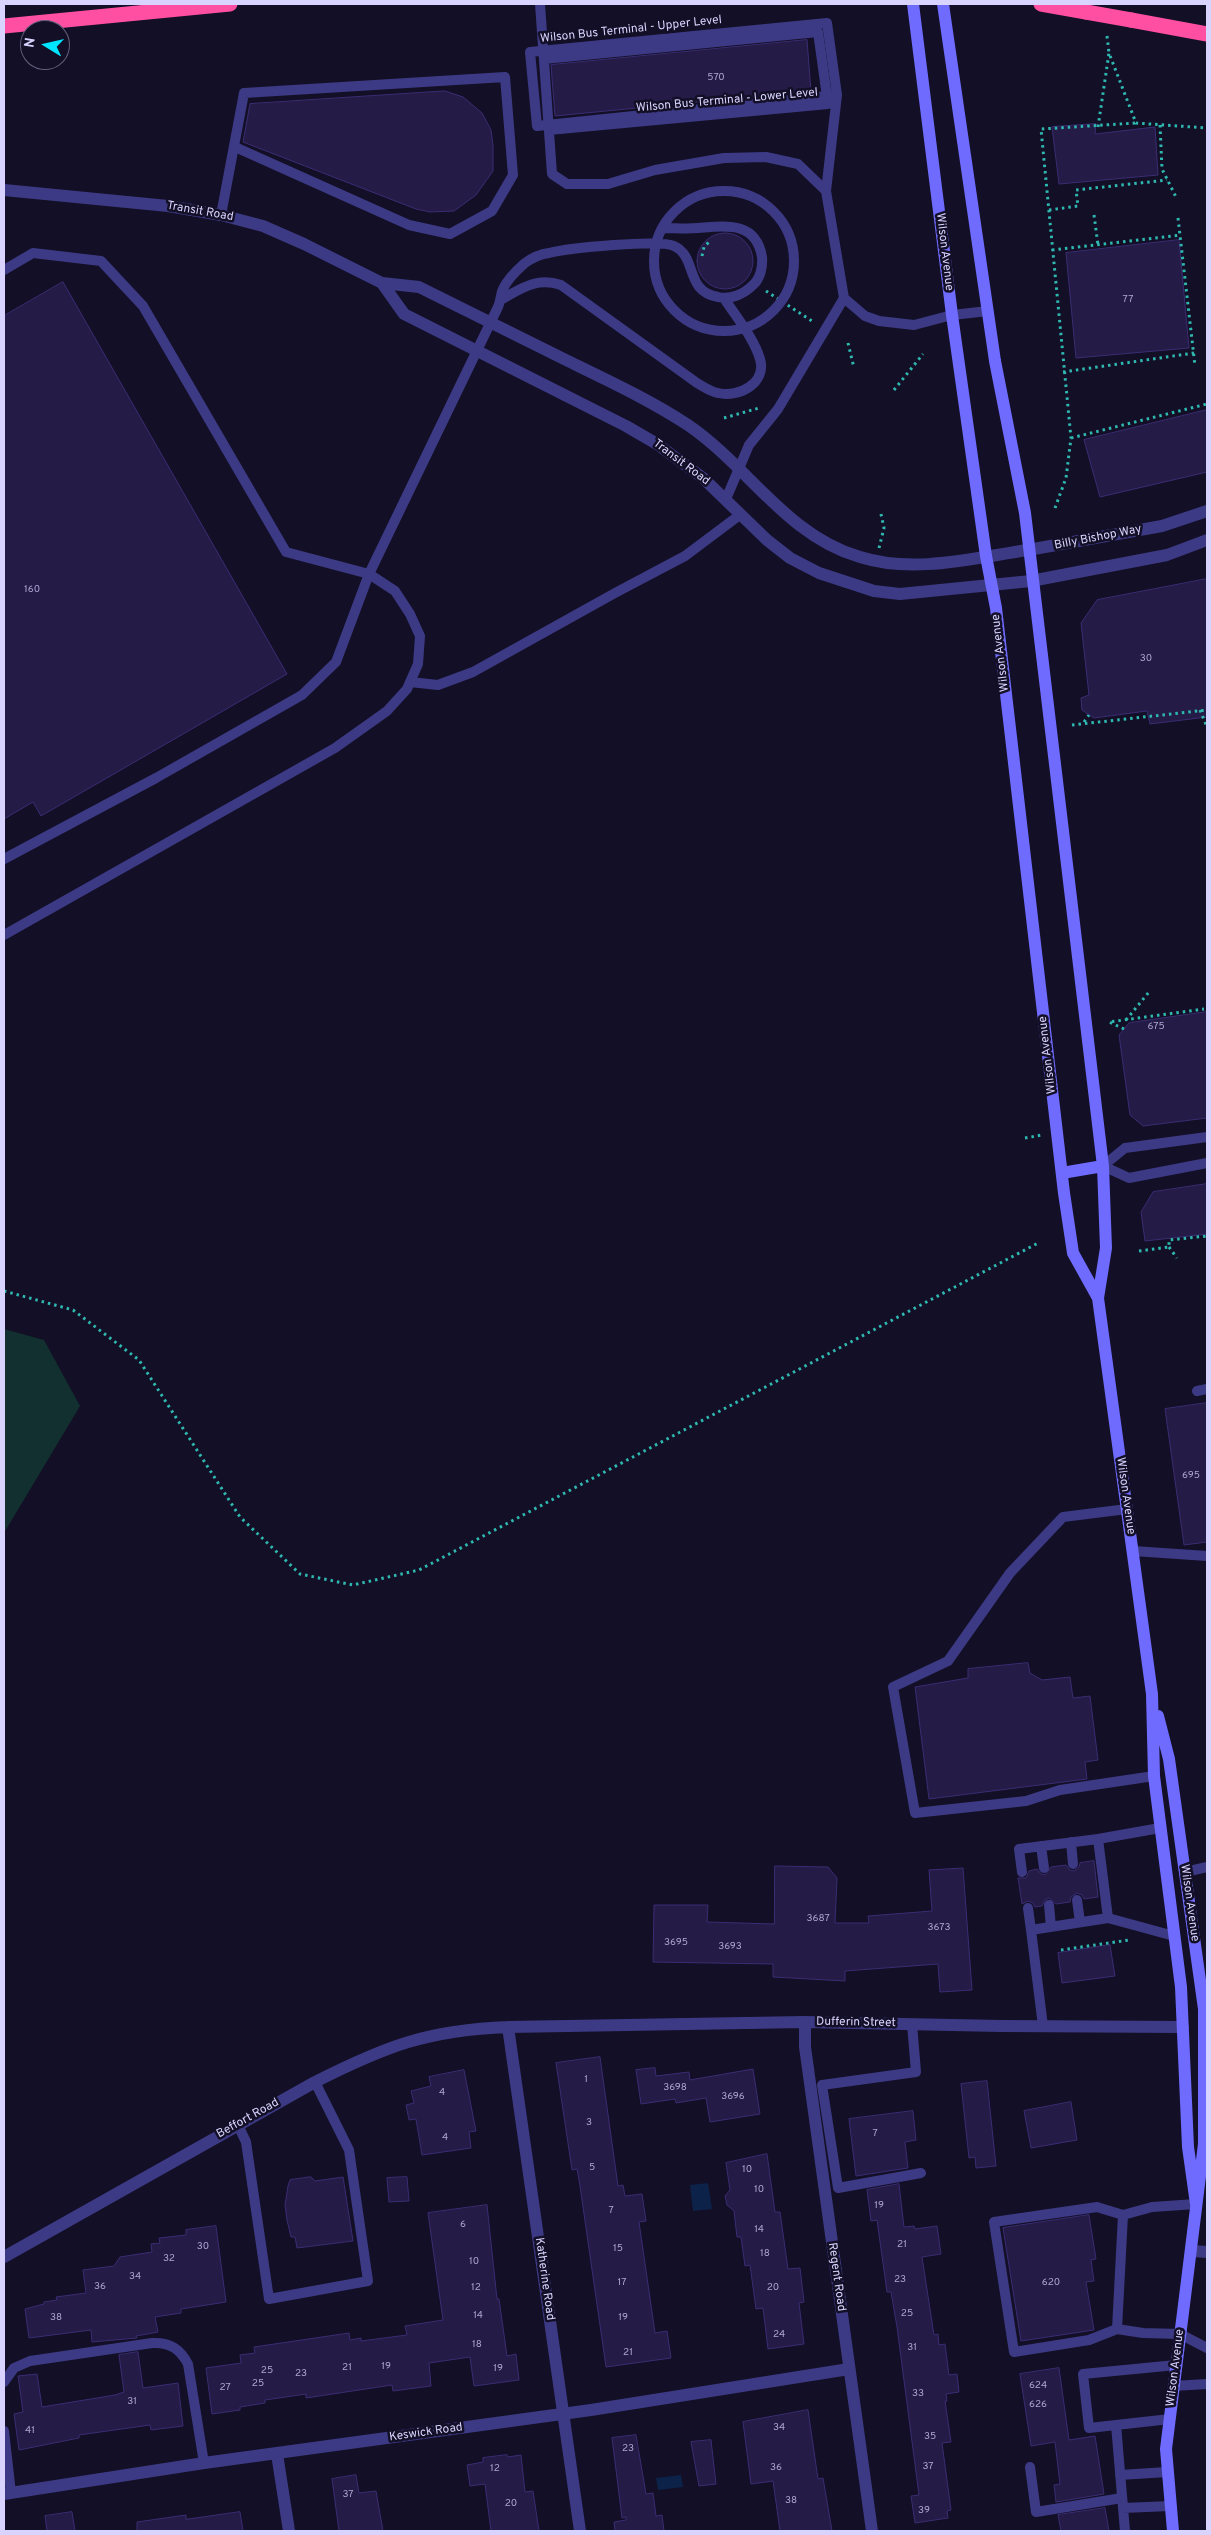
<!DOCTYPE html>
<style>
body{margin:0}
#map{position:relative;width:1211px;height:2535px;overflow:hidden;background:#130f26;font-family:Overpass,sans-serif}
canvas{display:block}
.frame{position:absolute;inset:0;border:5px solid #d9d4ff;pointer-events:none}
.north{position:absolute;left:20px;top:20px;width:50px;height:50px;box-sizing:border-box;background:#130f26;border:1px solid #625e7d;border-radius:50%;rotate:279deg;font-size:14px;font-weight:700;line-height:20px;text-align:center;color:#d9d4ff}
.north::after{content:'';display:block;margin:auto;width:18px;height:22px;background:#00e5ff;clip-path:polygon(50% 0,100% 100%,50% 72%,0 100%)}
</style>
<div id="map">
<canvas width="1211" height="2535"></canvas>
<div class="frame"></div>
<div class="north">N</div>
</div>
<script>
const ctx = document.querySelector('canvas').getContext('2d');
ctx.lineJoin = 'round';
function fillPath(path, color) { ctx.fillStyle = color; ctx.fill(path, 'evenodd'); }
function stroke(path, color, width, dash) { ctx.strokeStyle = color; ctx.lineWidth = width; ctx.lineCap = dash ? 'butt' : 'round'; ctx.setLineDash(dash || []); ctx.stroke(path); }
function label(font, color, halo, rows, align = 'center') {
  ctx.font = font + ' Overpass,sans-serif'; ctx.lineWidth = 5; ctx.setLineDash([]); ctx.textBaseline = 'middle'; ctx.strokeStyle = halo; ctx.fillStyle = color; for (const [text, x, y, turn = 0] of rows) {
    ctx.save(); ctx.translate(x, y); ctx.rotate((+turn || 0) * Math.PI / 180); ctx.textAlign = isNaN(turn) ? turn : align; if (halo) ctx.strokeText(text, 0, 0); ctx.fillText(text, 0, 0); ctx.restore();
  }
}
fillPath(new Path2D(`
 M4,1329L44,1340L80,1406L4,1533Z`), '#12302f');
fillPath(new Path2D(`
 M708,2183L712,2209L693,2211L690,2185Z
 M681,2475L683,2487L658,2490L656,2478Z`), '#0c2248');
const building = new Path2D(`
 M807,40L811,91L555,116L551,65Z
 M445,91L463,97L482,113L491,130L493,145V171L476,195L454,211L430,212L416,209L243,142L250,104Z
 M1096,124L1095,134L1155,127L1158,175L1059,184L1052,127Z
 M697 261a28 28 0 1 1 56 0a28 28 0 1 1-56 0Z
 M1179,240L1189,348L1076,358L1066,253Z
 M63,282L287,674L41,816L33,802L4,819V316Z
 M1207,410V472L1100,497L1084,440Z
 M1207,579V717L1150,724L1147,711L1094,718L1082,710L1081,698L1089,695L1081,623L1097,600Z
 M1207,1012V1118L1143,1126L1130,1115L1119,1035L1129,1023Z
 M1207,1184V1234L1145,1241L1141,1212L1153,1192Z
 M1207,1403V1542L1184,1545L1165,1409Z
 M1028,1663L1030,1673L1042,1680L1070,1677L1073,1698L1090,1696L1098,1760L1085,1762L1087,1779L929,1799L915,1687L968,1678V1669Z
 M1094,1861L1098,1897L1084,1899L1082,1895L1077,1893L1071,1897L1070,1902L1056,1904L1049,1898L1045,1900L1042,1906L1035,1907L1033,1903L1028,1901L1022,1904L1018,1878H1026L1029,1871L1037,1869L1041,1874L1045,1875L1051,1867L1066,1865L1070,1870L1074,1871L1079,1867L1080,1863Z
 M775,1866L828,1867L837,1878L835,1923H869L868,1916L932,1911L929,1870L963,1868L972,1990L940,1992L938,1964L845,1971V1981L773,1977V1964L653,1962L654,1905H708L707,1922L774,1924Z
 M1110,1945L1115,1976L1062,1983L1058,1953Z
 M600,2057L618,2186L623,2185L625,2196L642,2194L646,2221L639,2222L655,2333L667,2331L671,2358L606,2367L580,2186L577,2169L572,2170L556,2063Z
 M655,2068L656,2076L689,2072L690,2080L753,2069L760,2114L710,2122L706,2098L676,2103L675,2099L641,2104L636,2070Z
 M464,2070L476,2131L469,2132L471,2148L422,2155L416,2119L409,2120L406,2105L414,2103L411,2091L431,2086L429,2077Z
 M987,2081L996,2166L976,2168L975,2157L969,2158L961,2084Z
 M1071,2102L1077,2140L1031,2148L1024,2111Z
 M913,2111L916,2140L905,2142L908,2168L856,2176L849,2119Z
 M767,2154L775,2212H780L788,2269L800,2268L804,2302L799,2303L804,2344L768,2349L763,2308L756,2309L750,2265L745,2266L741,2237H737L734,2211L727,2205L725,2196L730,2190L726,2163Z
 M311,2177L315,2181L343,2177L353,2241L297,2248L295,2237H291L287,2220L285,2205L288,2186L290,2180Z
 M407,2177L409,2201L389,2202L387,2178Z
 M899,2184L904,2227L914,2226L915,2229L937,2226L941,2254L922,2257L934,2335L938,2334L939,2345L945,2344L949,2375L957,2374L959,2392L946,2394L947,2401H945L951,2442L942,2443L951,2510L947,2511L948,2518L915,2523L911,2496L919,2495L897,2327L891,2292H887L877,2220L871,2221L867,2190Z
 M487,2205L497,2299H499L507,2356L516,2354L519,2380L474,2386L470,2357L429,2363L431,2386L393,2391L392,2385L306,2398V2394L265,2400V2403L240,2407V2410L212,2414L206,2368L241,2363L240,2355L255,2353L254,2347L349,2333L350,2340L361,2338V2341L407,2335L405,2326L443,2320L428,2213Z
 M1089,2215L1096,2259L1091,2260L1094,2281L1086,2282L1094,2330L1021,2341L1003,2228Z
 M216,2226L226,2302L181,2309V2313L155,2317L158,2332L136,2336L137,2338L92,2342L91,2330L29,2338L25,2309L44,2304V2302L57,2300L56,2297L86,2293L83,2270L114,2266L120,2257L152,2252L151,2244L160,2243L159,2238L186,2235V2230Z
 M138,2352L143,2388L178,2383L183,2426L151,2430L150,2425L79,2435V2438L19,2450L14,2414L23,2412L18,2376L37,2374L42,2407L115,2395L124,2392L119,2355Z
 M1059,2368L1069,2440L1095,2436L1104,2494L1056,2502L1054,2485L1060,2484L1055,2442L1031,2446L1020,2374Z
 M808,2410L818,2479L823,2478L832,2531H780L773,2481L751,2484L743,2422Z
 M636,2435L646,2494L653,2493L656,2516L662,2515L664,2531H615L614,2522L626,2520V2517L622,2518L612,2438Z
 M711,2440L716,2484L699,2486L691,2442Z
 M507,2455L508,2457L521,2455L525,2492L533,2491L539,2531H491L485,2484L470,2486L467,2465L483,2462V2458Z
 M356,2475L359,2493L376,2491L383,2531H339L332,2479Z
 M1105,2508L1109,2531H1061L1058,2515Z
 M72,2512L75,2531H47L45,2516Z
 M240,2512L243,2531H137V2522L186,2515V2519Z`);
fillPath(building, '#241b47');
stroke(building, '#3b2d73', 1);
stroke(new Path2D(`
 M1107,36L1109,53
 M1160,125L1162,169L1176,197
 M1098,127L1109,53L1136,123L1207,128
 M1049,210L1078,206L1076,190L1167,180
 M1094,215L1098,245
 M1178,218L1195,366
 M1052,250L1181,235
 M702,256L704,247L709,242
 M766,291L815,323
 M848,343L854,368
 M1063,372L1194,353
 M894,390L923,354
 M724,418L759,408
 M1071,438L1207,404
 M1055,508L1066,478L1071,438L1041,129L1136,123
 M879,548L884,528L881,514
 M1200,710L1207,727
 M1084,722L1089,715
 M1072,725L1207,710
 M1126,1020L1149,992
 M1124,1029L1109,1022L1204,1009
 M1025,1138L1042,1135
 M1169,1247L1177,1258
 M1139,1251L1169,1247V1240L1207,1236
 M4,1291L73,1310L139,1360L240,1517L300,1574L353,1585L419,1570L1040,1242
 M1061,1950L1129,1940`), '#2fb8b0', 3, [2.5, 4]);
stroke(new Path2D(`
 M540,4L552,174L567,184H608L655,170L724,158L766,157L798,164L826,191
 M544,59L818,32L828,104L549,130
 M837,95L826,191L844,298L865,316L879,321L914,325L952,315L988,311
 M654 261a70 70 0 1 1 140 0a70 70 0 1 1-140 0Z
 M221,215L244,93L505,77L513,175L492,211L450,234L409,225L235,147
 M4,270L33,253L101,261L143,306L286,552L369,574L395,591L410,614L420,636L418,664L407,689L387,711L335,748L4,935
 M502,299C522,288 537,277 561,285L697,383C704,387 711,392 718,393C739,398 767,383 760,359C754,338 736,317 724,298
 M726,499L749,445L778,409L844,298
 M410,682L438,685L473,672L615,593L685,556L741,514
 M4,859L156,778L302,695L336,662L369,574L498,307C501,301 500,295 503,289C507,280 517,270 525,263C532,258 541,254 549,253C568,248 660,239 674,246C698,257 684,291 718,297C731,300 744,294 753,285C760,279 763,267 762,257C756,220 724,226 698,228C687,229 675,228 664,228
 M1207,1137L1125,1148L1103,1166L1129,1178L1207,1163
 M1197,1391L1207,1389
 M1127,1509L1063,1517L1010,1573L948,1661L893,1687L915,1813L1026,1801L1060,1790L1154,1776
 M1133,1551L1207,1556
 M1160,1828L1098,1839L1108,1918L1174,1936
 M1071,1842L1073,1864
 M1041,1846L1044,1868
 M1022,1872L1019,1849L1098,1839
 M1185,1872L1207,1867
 M1077,1900L1080,1922
 M1049,1905L1051,1927
 M1028,1908L1031,1930L1108,1918
 M1031,1930L1043,2026
 M912,2024L916,2072L822,2085L838,2188L921,2173
 M238,2125L246,2142L269,2299L368,2281L349,2150L315,2082
 M1196,2204L1152,2207L1123,2215L1117,2329L1143,2333L1180,2334L1207,2348
 M1117,2329L1089,2340L1014,2352L994,2222L1097,2207L1123,2215
 M4,2382L14,2368L30,2361L152,2343C170,2342 180,2349 188,2364L204,2463
 M1173,2386L1207,2384
 M1170,2419L1089,2428L1083,2374L1176,2365
 M1116,2425L1125,2531
 M4,2431L11,2493
 M1030,2467L1036,2512L1122,2498
 M1120,2475L1167,2472
 M1123,2508L1170,2506`), '#3d3a85', 10);
stroke(new Path2D(`
 M1028,550L1162,526L1207,511
 M1031,581L1167,555L1207,540
 M805,2022V2047L872,2531
 M508,2027L580,2531
 M1192,2251L1207,2252
 M4,2257L315,2082C386,2046 428,2030 508,2027L805,2022L1001,2026L1183,2027
 M277,2454L289,2531
 M4,2494L204,2463L591,2410L849,2369`), '#3d3a85', 12);
stroke(new Path2D(`
 M4,190L168,206L221,215L263,226L304,244L382,283L419,287C469,312 519,337 568,361C609,381 650,400 688,425C748,466 787,536 860,557C914,574 973,558 1028,550
 M382,283L404,314L626,426L657,444L703,478L767,540L790,558L819,573L874,591L900,594L1031,581`), '#3d3a85', 12);
stroke(new Path2D(`
 M913,4L952,315L986,556L996,608L1064,1193L1073,1253L1098,1298
 M943,4L995,361L1025,513L1103,1166L1106,1248L1098,1298L1152,1694L1154,1776L1181,1987L1188,2147L1196,2204
 M1062,1173L1103,1166
 M1158,1716L1169,1759L1204,2009V2144L1166,2449L1173,2531`), '#6f6bff', 12);
stroke(new Path2D(`
 M1041,4L1086,12
 M1131,20L1207,34
 M4,26L230,4`), '#ff4fa3', 15);
stroke(new Path2D(`
 M827,23L837,95L537,126L530,52Z`), '#3d3a85', 10);
stroke(new Path2D(`
 M1086,12L1131,20`), '#ff4fa3', 15);
label('10px', '#aca6d1', null, [
 ["570",716,78],
 ["77",1128,300],
 ["160",32,590],
 ["30",1146,659],
 ["675",1156,1027],
 ["695",1191,1476],
 ["3687",818,1919],
 ["3673",939,1928],
 ["3695",676,1943],
 ["3693",730,1947],
 ["1",586,2080],
 ["3698",675,2088],
 ["4",442,2093],
 ["3696",733,2097],
 ["3",589,2123],
 ["7",875,2134],
 ["4",445,2138],
 ["5",592,2168],
 ["10",747,2170],
 ["10",759,2190],
 ["19",879,2206],
 ["7",611,2211],
 ["6",463,2225],
 ["14",759,2230],
 ["21",902,2245],
 ["30",203,2247],
 ["15",618,2249],
 ["18",765,2254],
 ["32",169,2259],
 ["10",474,2262],
 ["34",135,2277],
 ["23",900,2280],
 ["17",622,2283],
 ["620",1051,2283],
 ["36",100,2287],
 ["12",476,2288],
 ["20",773,2288],
 ["25",907,2314],
 ["14",478,2316],
 ["38",56,2318],
 ["19",623,2318],
 ["24",779,2335],
 ["18",477,2345],
 ["31",912,2348],
 ["21",628,2353],
 ["19",386,2367],
 ["21",347,2368],
 ["19",498,2369],
 ["25",267,2371],
 ["23",301,2374],
 ["25",258,2384],
 ["624",1038,2386],
 ["27",225,2388],
 ["33",918,2394],
 ["31",132,2402],
 ["626",1038,2405],
 ["34",779,2428],
 ["41",30,2431],
 ["35",930,2437],
 ["23",628,2449],
 ["37",928,2467],
 ["36",776,2468],
 ["12",495,2469],
 ["37",348,2495],
 ["38",791,2501],
 ["20",511,2504],
 ["39",924,2511]
]);
label('12px', '#d9d4ff', '#130f26', [
 ["Wilson Bus Terminal - Upper Level",631,30,-6],
 ["Wilson Bus Terminal - Lower Level",727,101,-5],
 ["Transit Road",200,212,10],
 ["Wilson Avenue",944,252,83],
 ["Transit Road",681,463,37],
 ["Billy Bishop Way",1098,538,-11],
 ["Wilson Avenue",1001,653,-97],
 ["Wilson Avenue",1048,1055,-97],
 ["Wilson Avenue",1125,1496,82],
 ["Wilson Avenue",1189,1903,82],
 ["Dufferin Street",856,2023,1],
 ["Beffort Road",248,2119,-29],
 ["Regent Road",836,2277,82],
 ["Katherine Road",544,2279,82],
 ["Wilson Avenue",1176,2368,-83],
 ["Keswick Road",426,2433,-8]
]);
</script>
